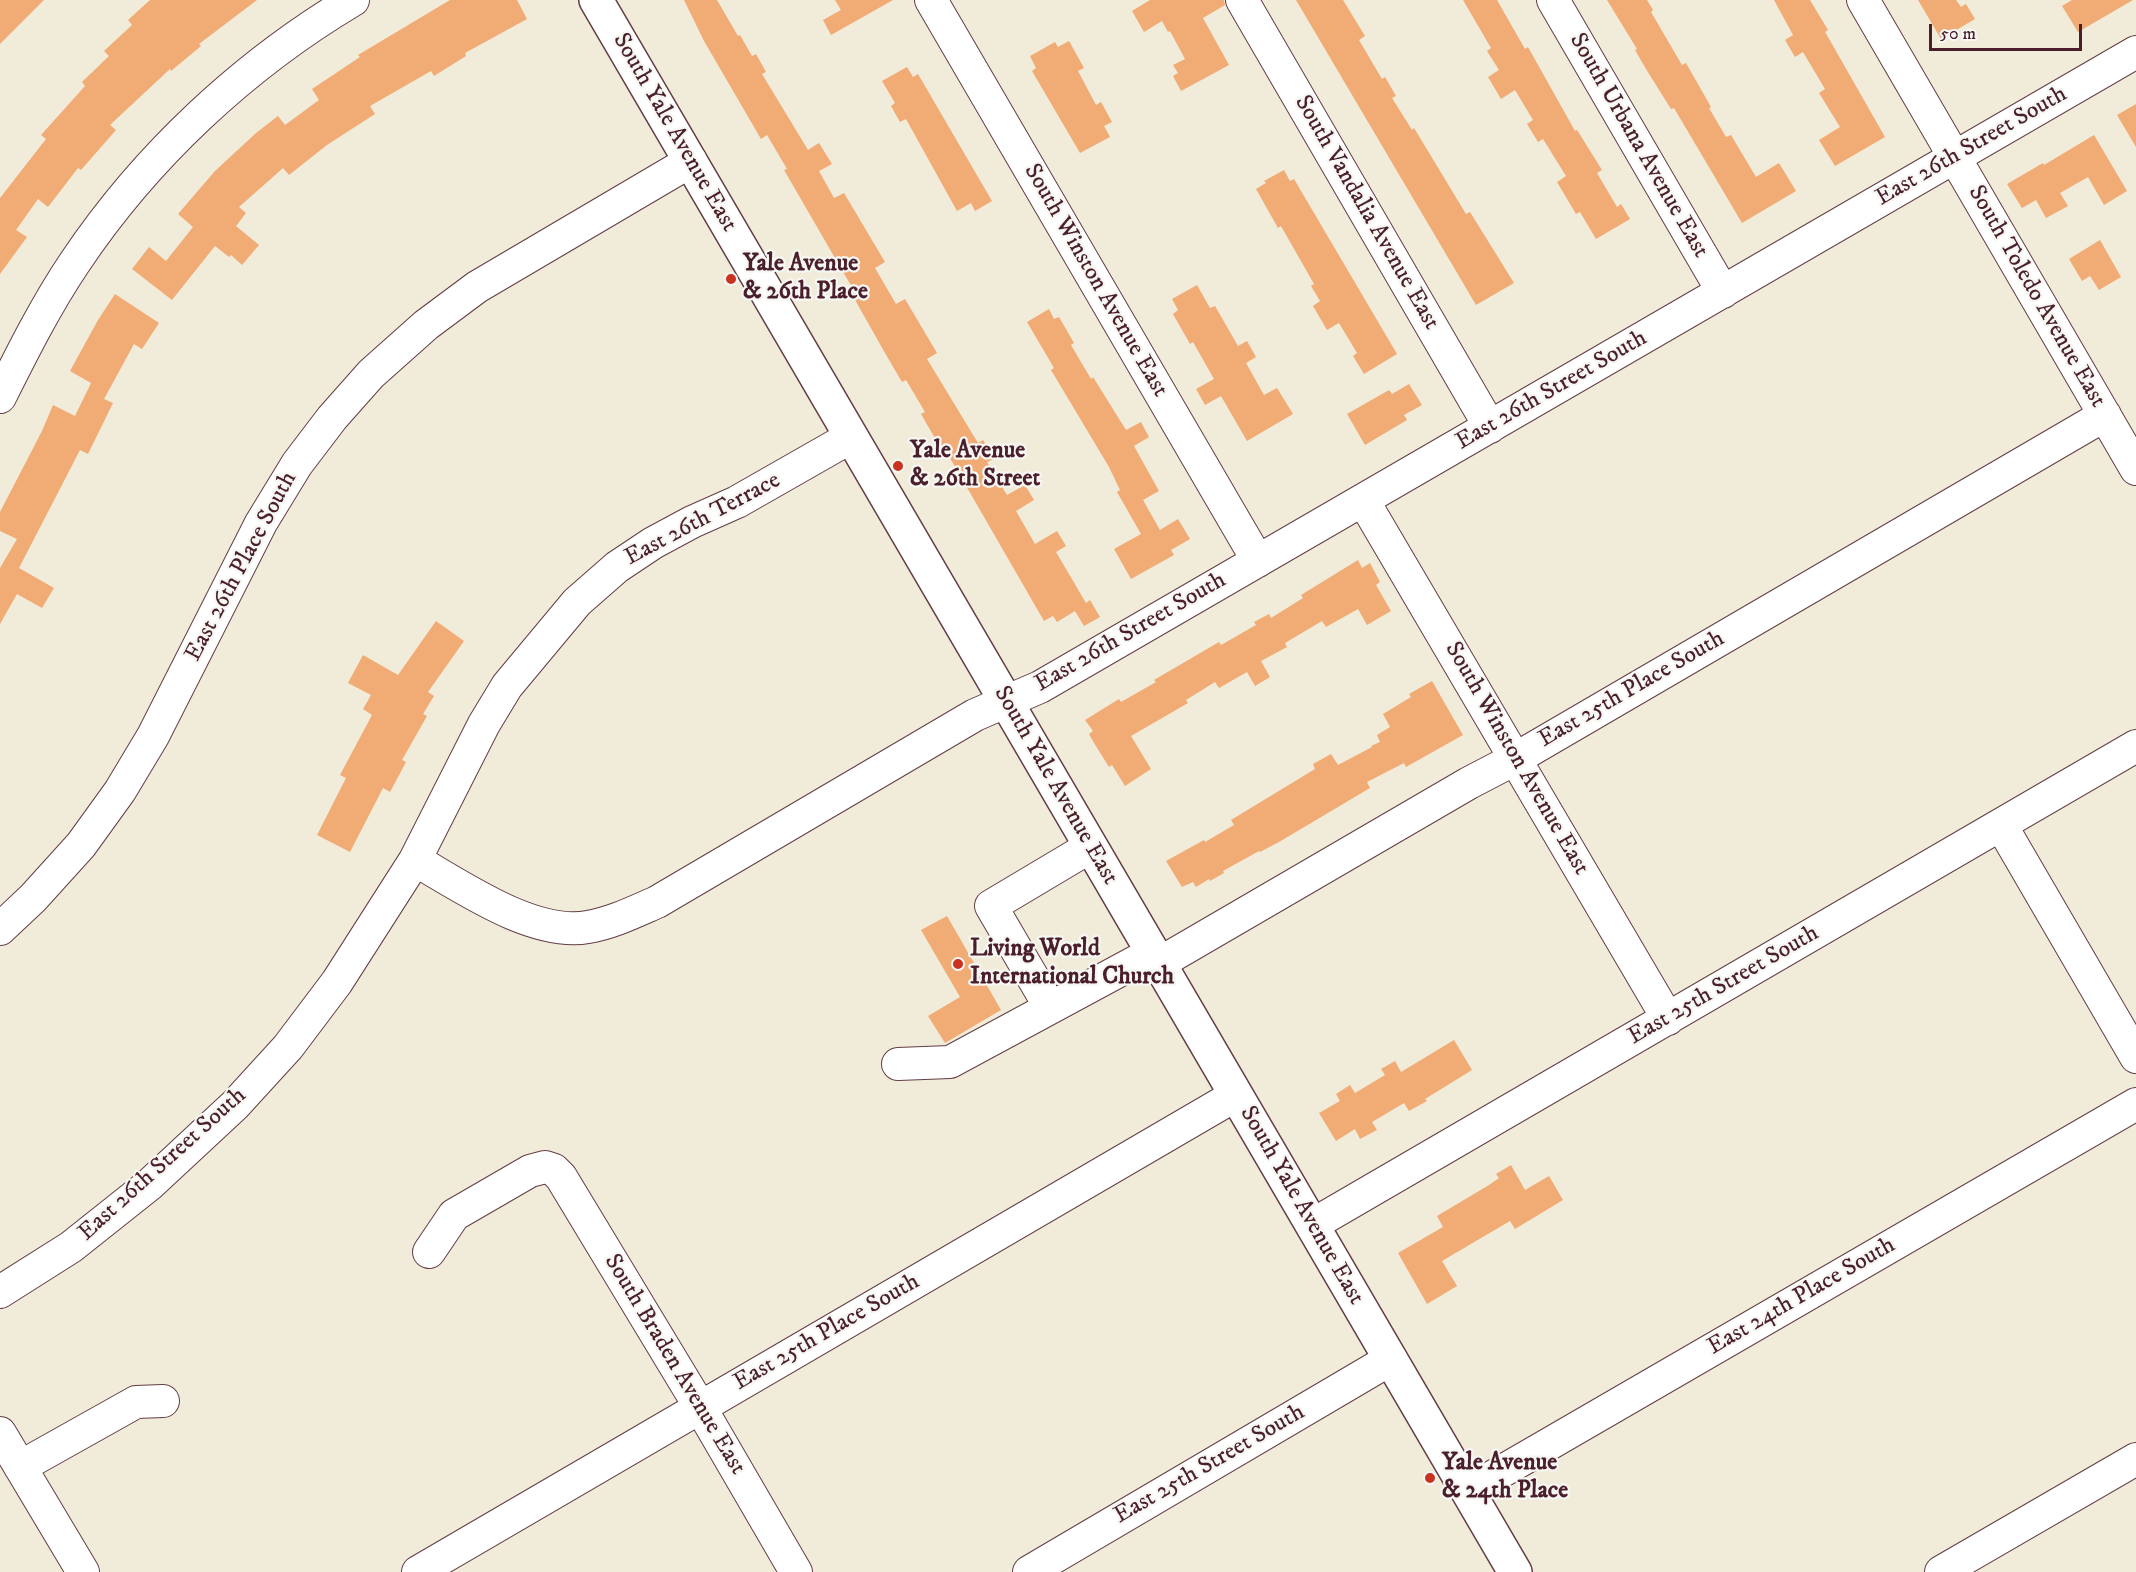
<!DOCTYPE html>
<style>
body{margin:0}
#map{position:relative;width:2136px;height:1572px;overflow:hidden;background:#f1ebd9;font-family:"IM FELL DW Pica",serif}
canvas{display:block}
.scale{position:absolute;left:1929px;top:24px;width:153px;height:27px;box-sizing:border-box;border:3px solid #4a1f2b;border-top:0;padding-left:8px;font-size:18px;line-height:21px;white-space:nowrap;color:#4a1f2b;-webkit-text-stroke:4px #f6f6f2;paint-order:stroke}
</style>
<div id="map">
<canvas width="2136" height="1572"></canvas>
<div class="scale">50 m</div>
</div>
<script>
const ctx = document.querySelector('canvas').getContext('2d');
ctx.lineJoin = 'round';
function fillPath(path, color) { ctx.fillStyle = color; ctx.fill(path, 'evenodd'); }
function stroke(path, color, width, dash) { ctx.strokeStyle = color; ctx.lineWidth = width; ctx.lineCap = dash ? 'butt' : 'round'; ctx.setLineDash(dash || []); ctx.stroke(path); }
function label(font, color, halo, rows, align = 'center') {
  ctx.font = font + ' "IM FELL DW Pica",serif'; ctx.lineWidth = 4.5; ctx.setLineDash([]); ctx.textBaseline = 'middle'; ctx.strokeStyle = halo; ctx.fillStyle = color; for (const [text, x, y, turn = 0] of rows) {
    ctx.save(); ctx.translate(x, y); ctx.rotate((+turn || 0) * Math.PI / 180); ctx.textAlign = isNaN(turn) ? turn : align; if (halo) ctx.strokeText(text, 0, 0); ctx.fillText(text, 0, 0); ctx.restore();
  }
}
fillPath(new Path2D(`
 M0,0H44L0,44Z
 M150,0H257L199,44L201,46L171,71L170,69L110,125L116,130L81,170L78,168L48,207L38,199L16,230L27,237L0,274V198L46,139L41,135L85,86L82,82L109,56L104,51L132,25L128,20Z
 M450,0H517L527,19L465,53L466,56L434,76L431,71L370,106L375,114L327,145L289,175L283,168L239,207L246,213L236,226L259,245L242,265L231,255L229,257L215,246L172,300L132,269L149,247L166,261L193,227L178,214L215,171L256,133L278,116L285,125L319,100L312,89L360,57L358,55Z
 M684,0H717L738,36L740,35L752,56L756,54L766,72L762,74L808,150L819,143L832,164L819,171L834,198L844,193L885,262L875,268L896,304L905,299L937,353L927,359L978,443L983,440L994,459L987,462L1007,495L1025,485L1034,500L1016,511L1035,544L1057,531L1066,546L1056,552L1086,603L1090,600L1100,617L1084,626L1075,611L1057,622L1053,616L1044,621L950,458L947,459L921,414L925,412L906,380L902,382L885,353L850,291L853,289L784,170L787,169L767,135L761,139L704,41Z
 M835,0H893L831,35L823,20L841,10Z
 M1150,0H1224L1225,5L1203,18L1229,65L1181,91L1173,76L1178,73L1173,65L1185,59L1170,31L1168,32L1162,21L1144,32L1132,11Z
 M1296,0H1343L1365,36L1359,40L1382,79L1385,77L1396,96L1392,98L1412,130L1414,128L1466,214L1470,212L1514,283L1476,305Z
 M1463,0H1497L1525,49L1528,47L1575,131L1577,130L1602,170L1597,173L1617,207L1621,204L1630,219L1596,239L1580,212L1576,214L1557,182L1566,176L1543,139L1538,142L1527,124L1533,120L1515,90L1501,99L1488,77L1499,70L1487,51L1491,48Z
 M1607,0H1647L1653,10L1651,12L1682,65L1686,63L1711,107L1709,108L1726,137L1731,135L1756,177L1779,163L1796,191L1742,223L1674,108L1671,109L1646,69L1635,50L1637,49Z
 M1774,0H1810L1828,30L1825,32L1828,37L1885,137L1835,166L1819,140L1840,127L1819,93L1825,89L1803,52L1795,57L1785,40L1793,35Z
 M1918,0H1956L1961,7L1966,4L1975,19L1941,39Z
 M2072,0H2133L2078,32L2062,6Z
 M1069,41L1084,68L1078,71L1096,105L1101,102L1112,122L1104,126L1110,137L1080,153L1032,71L1036,68L1030,56L1055,42L1058,47Z
 M907,67L913,77L918,74L992,201L975,211L971,203L957,211L906,119L900,122L891,106L895,103L882,81Z
 M2136,104V147L2117,115Z
 M2094,135L2127,191L2104,205L2088,177L2060,193L2068,206L2046,218L2036,200L2022,208L2007,184L2043,163L2044,165Z
 M1284,170L1290,181L1294,179L1397,354L1364,374L1353,356L1357,353L1339,323L1327,330L1313,306L1320,301L1311,286L1314,284L1281,226L1278,228L1256,189L1266,183L1264,181Z
 M2100,240L2121,277L2099,290L2090,276L2082,281L2069,259Z
 M1197,285L1210,308L1215,306L1238,346L1247,341L1256,357L1246,363L1264,395L1277,388L1293,414L1247,441L1221,396L1205,405L1196,389L1214,379L1193,342L1190,344L1173,314L1178,310L1172,299Z
 M115,294L159,323L142,349L134,344L104,399L113,403L88,454L80,450L19,568L54,588L42,608L17,594L0,624V568L17,539L0,531V512L42,431L53,405L75,416L91,383L70,371L98,320Z
 M1049,309L1054,319L1059,317L1074,343L1071,345L1091,379L1093,377L1126,430L1141,422L1149,437L1134,446L1159,491L1143,500L1160,530L1178,519L1190,539L1171,550L1174,555L1131,579L1114,549L1141,534L1117,492L1120,490L1109,467L1051,370L1054,368L1027,322Z
 M1409,384L1422,405L1404,415L1407,420L1365,445L1347,414L1389,390L1392,394Z
 M1358,560L1362,568L1370,563L1380,582L1376,585L1391,611L1367,625L1358,609L1326,627L1322,621L1285,643L1287,647L1261,661L1270,677L1255,686L1247,672L1219,688L1215,682L1186,700L1188,703L1131,736L1151,769L1125,786L1112,765L1109,767L1094,743L1089,734L1093,731L1085,720L1119,699L1121,702L1156,682L1154,680L1219,642L1221,645L1256,625L1254,622L1269,614L1271,618L1303,598L1301,595Z
 M436,621L464,641L428,692L434,696L423,714L427,716L402,760L406,762L390,792L383,788L350,852L317,835L346,778L340,775L372,715L363,709L371,695L348,683L363,655L398,675Z
 M1432,681L1463,735L1406,767L1404,763L1367,782L1370,788L1279,842L1260,852L1259,851L1223,871L1224,873L1210,881L1209,879L1196,887L1193,882L1182,887L1166,861L1204,840L1205,842L1234,825L1231,820L1315,769L1313,764L1331,754L1338,765L1372,747L1371,746L1380,742L1377,735L1390,727L1383,714L1411,697L1409,694Z
 M947,916L1001,1010L945,1043L928,1016L960,997L921,930Z
 M1454,1040L1472,1070L1425,1099L1427,1101L1409,1111L1404,1103L1372,1122L1377,1130L1360,1139L1355,1129L1336,1141L1319,1113L1340,1101L1336,1094L1350,1085L1355,1093L1385,1075L1381,1069L1395,1061L1401,1072Z
 M1511,1165L1525,1190L1549,1176L1563,1200L1515,1229L1510,1221L1442,1261L1457,1286L1427,1304L1398,1253L1443,1227L1437,1216L1489,1185L1499,1178L1496,1174Z`), '#f1ab75');
const minor = new Path2D(`
 M931,0L1258,561
 M1242,0L1490,427
 M1553,0L1723,292
 M1863,0L2136,469
 M0,397C23,351 46,305 75,262C146,156 244,65 353,0
 M1363,500L1668,1019
 M2001,825L2136,1057
 M415,860C461,886 533,937 588,927C612,923 634,912 657,902L975,715L1040,687L2136,52
 M0,929L33,898L81,845L120,791L153,736L261,523L297,464L332,418L371,374L426,325L477,287L691,161
 M1158,964L1469,783L1515,759L2105,415
 M1050,1007L991,906L1090,847
 M898,1064L950,1062L1152,953
 M1312,1225L2136,746
 M429,1252L454,1215L530,1171L545,1167L554,1170L561,1177L700,1407L796,1572
 M0,1292L71,1247L149,1185L235,1105L288,1047L337,982L415,860L484,724L507,686L577,602L617,567L653,543L692,522L737,502L851,437
 M0,1433L83,1572
 M20,1467L136,1402L163,1401
 M1468,1491L2136,1104
 M418,1572L1236,1095
 M1029,1572L1391,1359
 M1941,1572L2136,1459`);
const major = new Path2D(`
 M596,0L1515,1572`);
stroke(minor, '#633e45', 34);
stroke(major, '#633e45', 36);
stroke(minor, '#fff', 32);
stroke(major, '#fff', 33);
for (const [x, y, r, color] of [
 [731,279,6,"#c8321e"],
 [898,466,6,"#c8321e"],
 [958,964,6,"#c8321e"],
 [1430,1478,6,"#c8321e"]
]) { const dot = new Path2D(); dot.arc(x, y, r, 0, 2 * Math.PI); ctx.fillStyle = color; ctx.fill(dot); stroke(dot, '#f6f6f2', 2); }
label('24px', '#4a1f2b', '#f6f6f2', [
 ["South Yale Avenue East",674,133,60],
 ["South Urbana Avenue East",1638,146,60],
 ["East 26th Street South",1972,147,-30],
 ["South Vandalia Avenue East",1366,213,60],
 ["South Winston Avenue East",1095,281,60],
 ["South Toledo Avenue East",2036,297,60],
 ["East 26th Street South",1552,391,-30],
 ["East 26th Terrace",703,520,-28],
 ["East 26th Place South",242,567,-62],
 ["East 26th Street South",1131,633,-30],
 ["East 25th Place South",1632,690,-30],
 ["South Winston Avenue East",1516,759,60],
 ["South Yale Avenue East",1055,786,60],
 ["East 25th Street South",1724,986,-30],
 ["East 26th Street South",163,1165,-42],
 ["South Yale Avenue East",1301,1206,60],
 ["East 24th Place South",1802,1297,-30],
 ["East 25th Place South",827,1333,-30],
 ["South Braden Avenue East",674,1365,59],
 ["East 25th Street South",1210,1465,-30]
]);
label('bold 24px', '#4a1f2b', '#f6f6f2', [
 ["Yale Avenue",743,265],
 ["& 26th Place",743,293],
 ["Yale Avenue",910,452],
 ["& 26th Street",910,480],
 ["Living World",970,950],
 ["International Church",970,978],
 ["Yale Avenue",1442,1464],
 ["& 24th Place",1442,1492]
], 'left');
</script>
